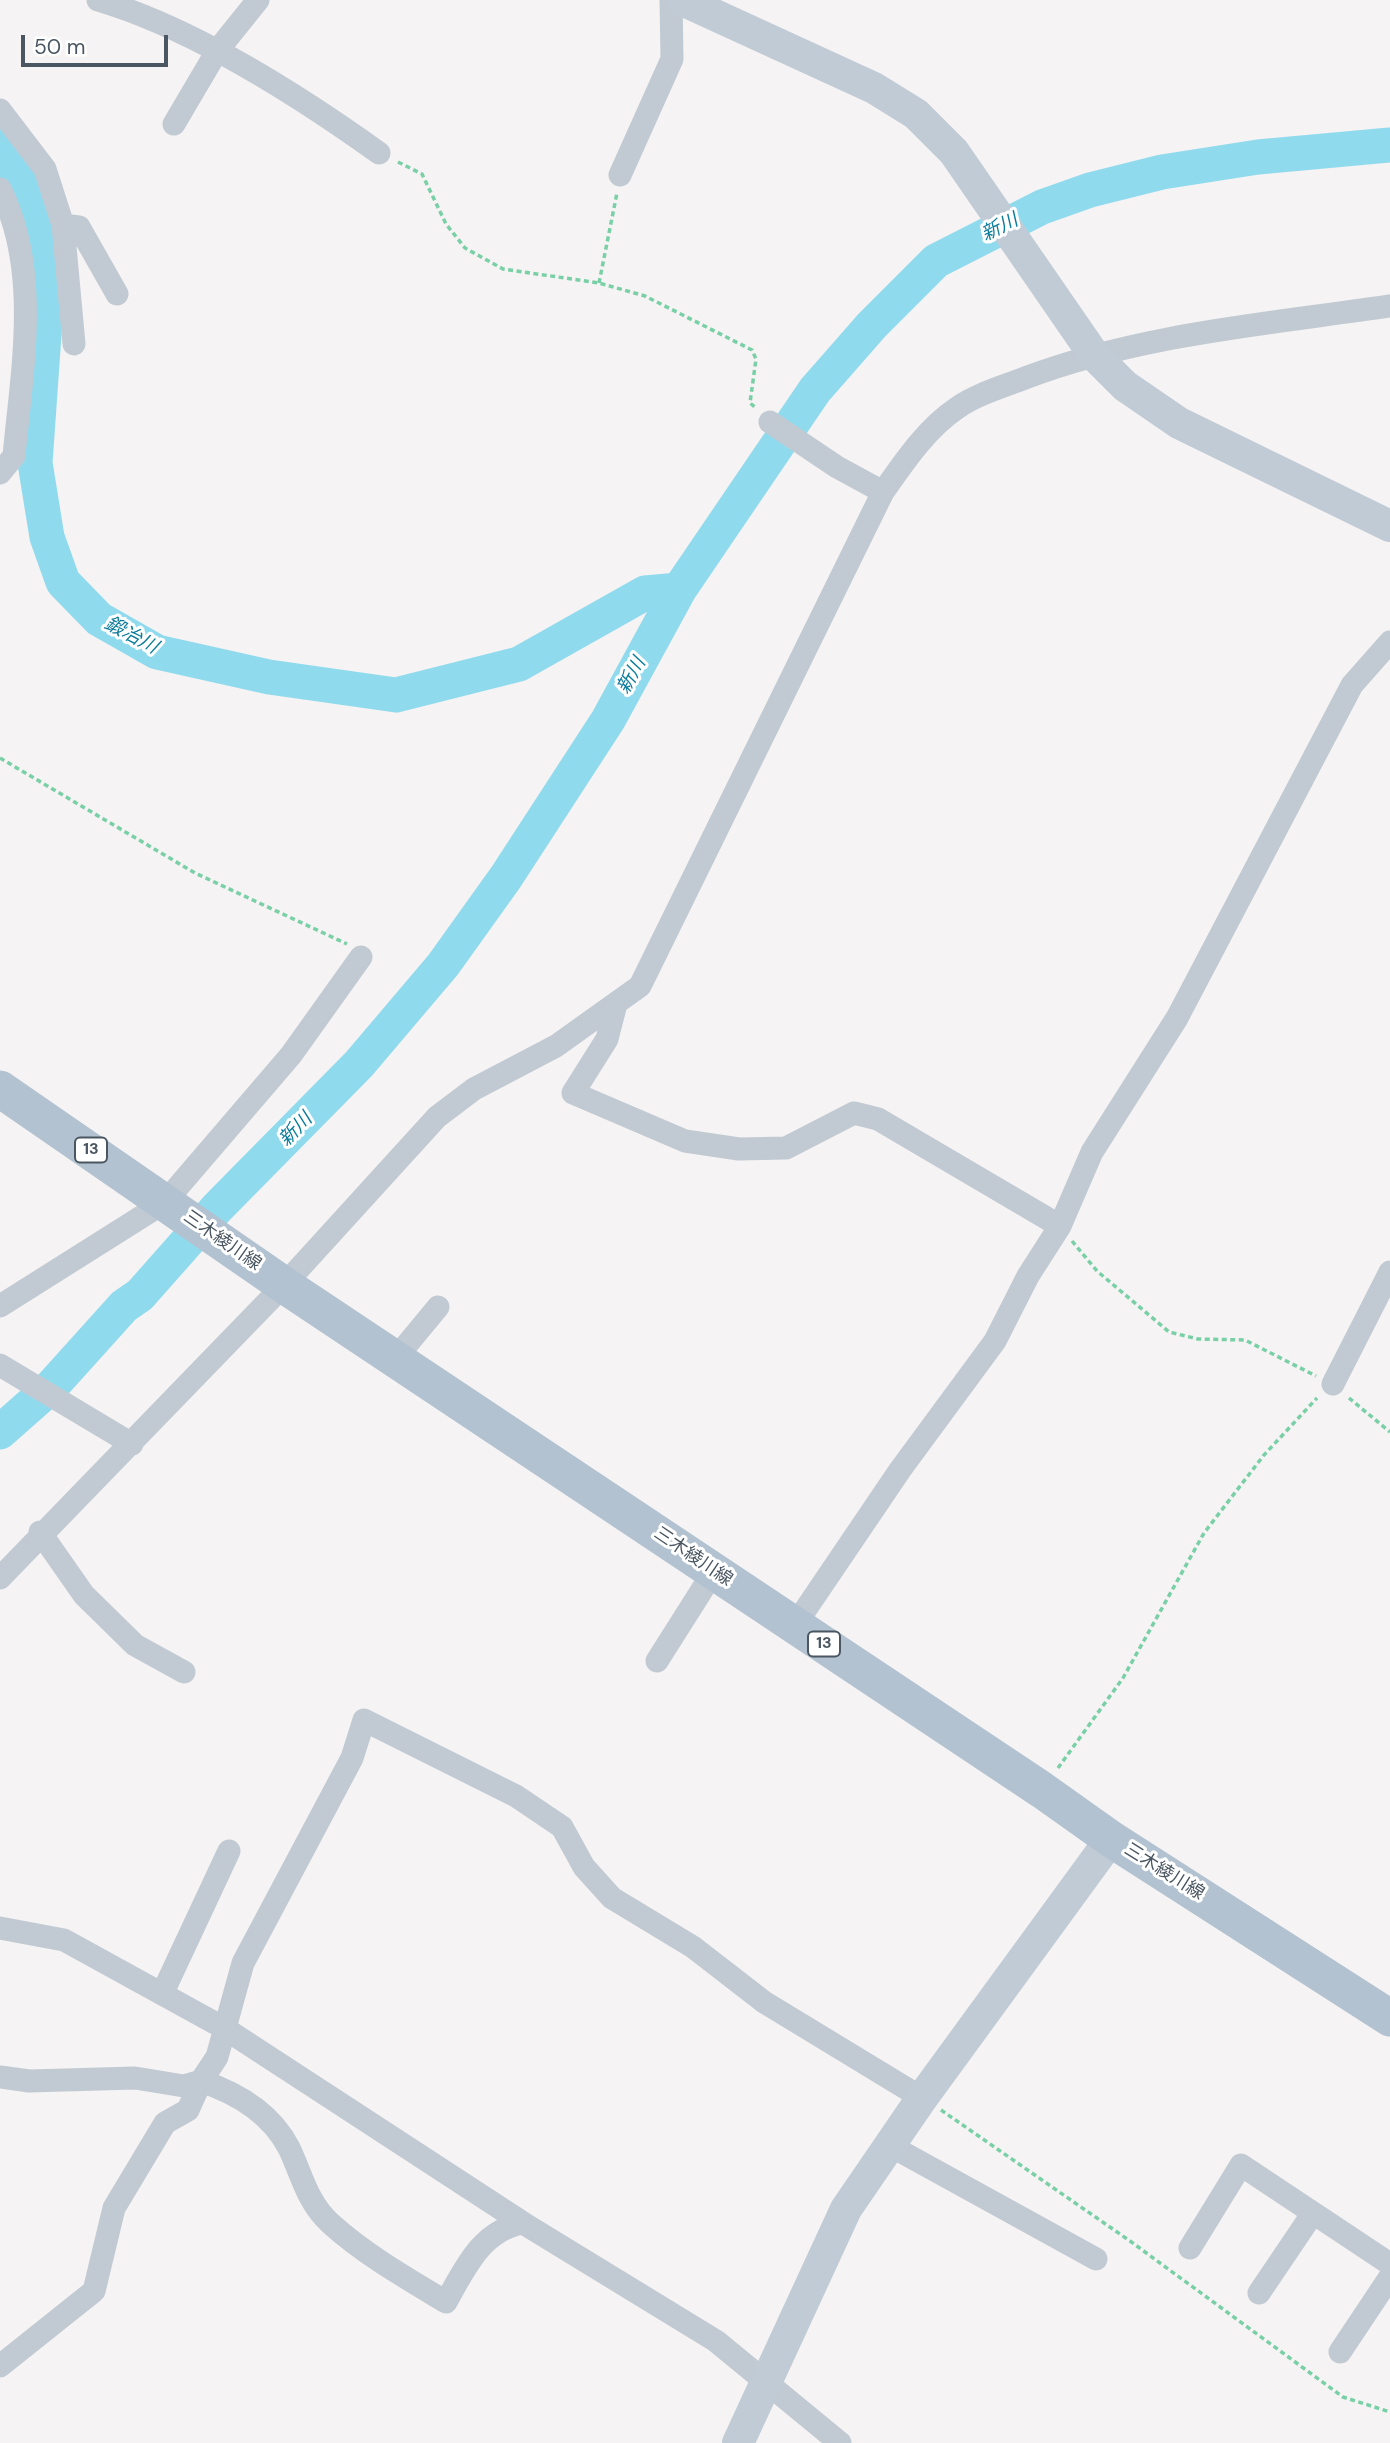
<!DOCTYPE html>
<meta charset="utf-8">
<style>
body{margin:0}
#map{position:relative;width:1390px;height:2443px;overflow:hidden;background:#f5f3f3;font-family:"DM Sans",sans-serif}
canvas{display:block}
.scale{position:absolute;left:21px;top:35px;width:147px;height:32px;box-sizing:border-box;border:4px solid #4a5661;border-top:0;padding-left:9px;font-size:21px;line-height:24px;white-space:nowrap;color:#4a5661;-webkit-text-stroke:5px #fff;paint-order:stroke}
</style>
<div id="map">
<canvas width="1390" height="2443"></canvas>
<div class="scale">50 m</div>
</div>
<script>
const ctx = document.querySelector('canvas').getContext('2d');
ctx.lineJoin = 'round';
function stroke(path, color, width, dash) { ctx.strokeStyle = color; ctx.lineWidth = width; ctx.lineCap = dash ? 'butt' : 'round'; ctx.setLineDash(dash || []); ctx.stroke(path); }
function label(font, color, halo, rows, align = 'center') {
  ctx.font = font + ' "DM Sans","Noto Sans JP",sans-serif'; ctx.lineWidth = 6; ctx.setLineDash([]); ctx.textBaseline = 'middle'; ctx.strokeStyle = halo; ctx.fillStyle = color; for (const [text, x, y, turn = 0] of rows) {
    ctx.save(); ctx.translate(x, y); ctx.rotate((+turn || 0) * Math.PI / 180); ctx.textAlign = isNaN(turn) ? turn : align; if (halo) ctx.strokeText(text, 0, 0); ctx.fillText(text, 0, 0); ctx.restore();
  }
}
stroke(new Path2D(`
 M0,146L26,192L48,278L35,463L47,537L63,582L99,619L157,652L269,677L396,695L519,664L645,593L679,590
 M0,1432L51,1387L124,1306L140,1295L217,1208L359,1064L443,965L506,877L608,720L679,590L815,390L872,325L936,261L1042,207L1090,190L1162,172L1258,157L1390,145`), '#90daee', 35);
stroke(new Path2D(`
 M398,162L422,174L446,224L465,248L503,269L599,283L645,296L752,350L756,359L750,403L756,408
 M599,283L617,193
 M0,758L195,873L347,944
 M1072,1241L1097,1271L1169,1332L1198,1339L1245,1340L1316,1376
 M1349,1398L1390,1432
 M1058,1768L1123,1678L1204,1533L1264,1455L1317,1398
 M941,2110L1130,2241L1343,2397L1390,2412`), '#7ad0a6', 3.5, [5, 3.5]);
stroke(new Path2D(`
 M98,0C193,28 298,95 379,153
 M0,110L45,169L63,225L74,344
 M174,124L217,51L258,0
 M620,175L672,59L671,0
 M0,189C41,271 22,369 14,456L0,473
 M63,225L79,227L117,294
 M770,422L837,467L883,492
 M616,1004L607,1039L573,1093L685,1141L739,1149L786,1148L854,1113L878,1119L1060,1226
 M0,1306L165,1202L291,1055L361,957
 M395,1359L438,1307
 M0,1365L132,1444
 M1333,1384L1390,1272
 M40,1532L84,1595L135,1645L184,1672
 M0,1578L284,1285L437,1117L474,1089L556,1046L640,986L883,492C904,462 926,429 957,408C977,394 1002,387 1025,378C1141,334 1268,324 1390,306
 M795,1625L900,1470L995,1341L1028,1276L1060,1226L1092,1152L1177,1018L1352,685L1390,642
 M657,1661L714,1571
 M0,1928L64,1940L224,2028L523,2223L716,2341L840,2443
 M163,1992L229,1851
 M0,2077L29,2081L135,2078L184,2086L201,2081L217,2057L243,1963L352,1758L364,1720L516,1796L562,1827L584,1867L612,1898L693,1947L764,2002L922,2098
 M889,2145L1096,2259
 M1190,2248L1241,2165L1390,2264
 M1259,2293L1313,2213
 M1340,2352L1390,2277
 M0,2366L94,2291L114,2208L165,2123L188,2110L201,2081C237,2093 271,2113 289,2148C302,2175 307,2202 330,2223C364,2254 406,2278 446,2302C465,2268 482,2230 523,2223`), '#c1cad2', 23);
stroke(new Path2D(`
 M682,0L874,88L916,114L954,152L1094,355L1125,386L1179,423L1390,526
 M738,2443L846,2209L922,2098L1111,1839`), '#c1cbd6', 32);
stroke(new Path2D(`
 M0,1089L284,1285L1042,1790L1111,1839L1390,2018`), '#b3c2d1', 37);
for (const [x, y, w] of [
 [91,1150,32],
 [824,1644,32]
]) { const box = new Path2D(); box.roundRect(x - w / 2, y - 12.5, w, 25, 5); ctx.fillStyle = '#fff'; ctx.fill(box); stroke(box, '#4a5661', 2); }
label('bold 16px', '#4a5661', null, [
 ["13",91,1150],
 ["13",824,1644]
]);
label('18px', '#4a5661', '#fff', [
 ["三木綾川線",222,1241,35],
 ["三木綾川線",693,1557,34],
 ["三木綾川線",1164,1872,32]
]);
label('italic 19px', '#0c7c9b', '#fff', [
 ["新川",1000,228,-27],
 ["鍛冶川",131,636,28],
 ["新川",632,676,-61],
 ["新川",296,1130,-46]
]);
</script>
